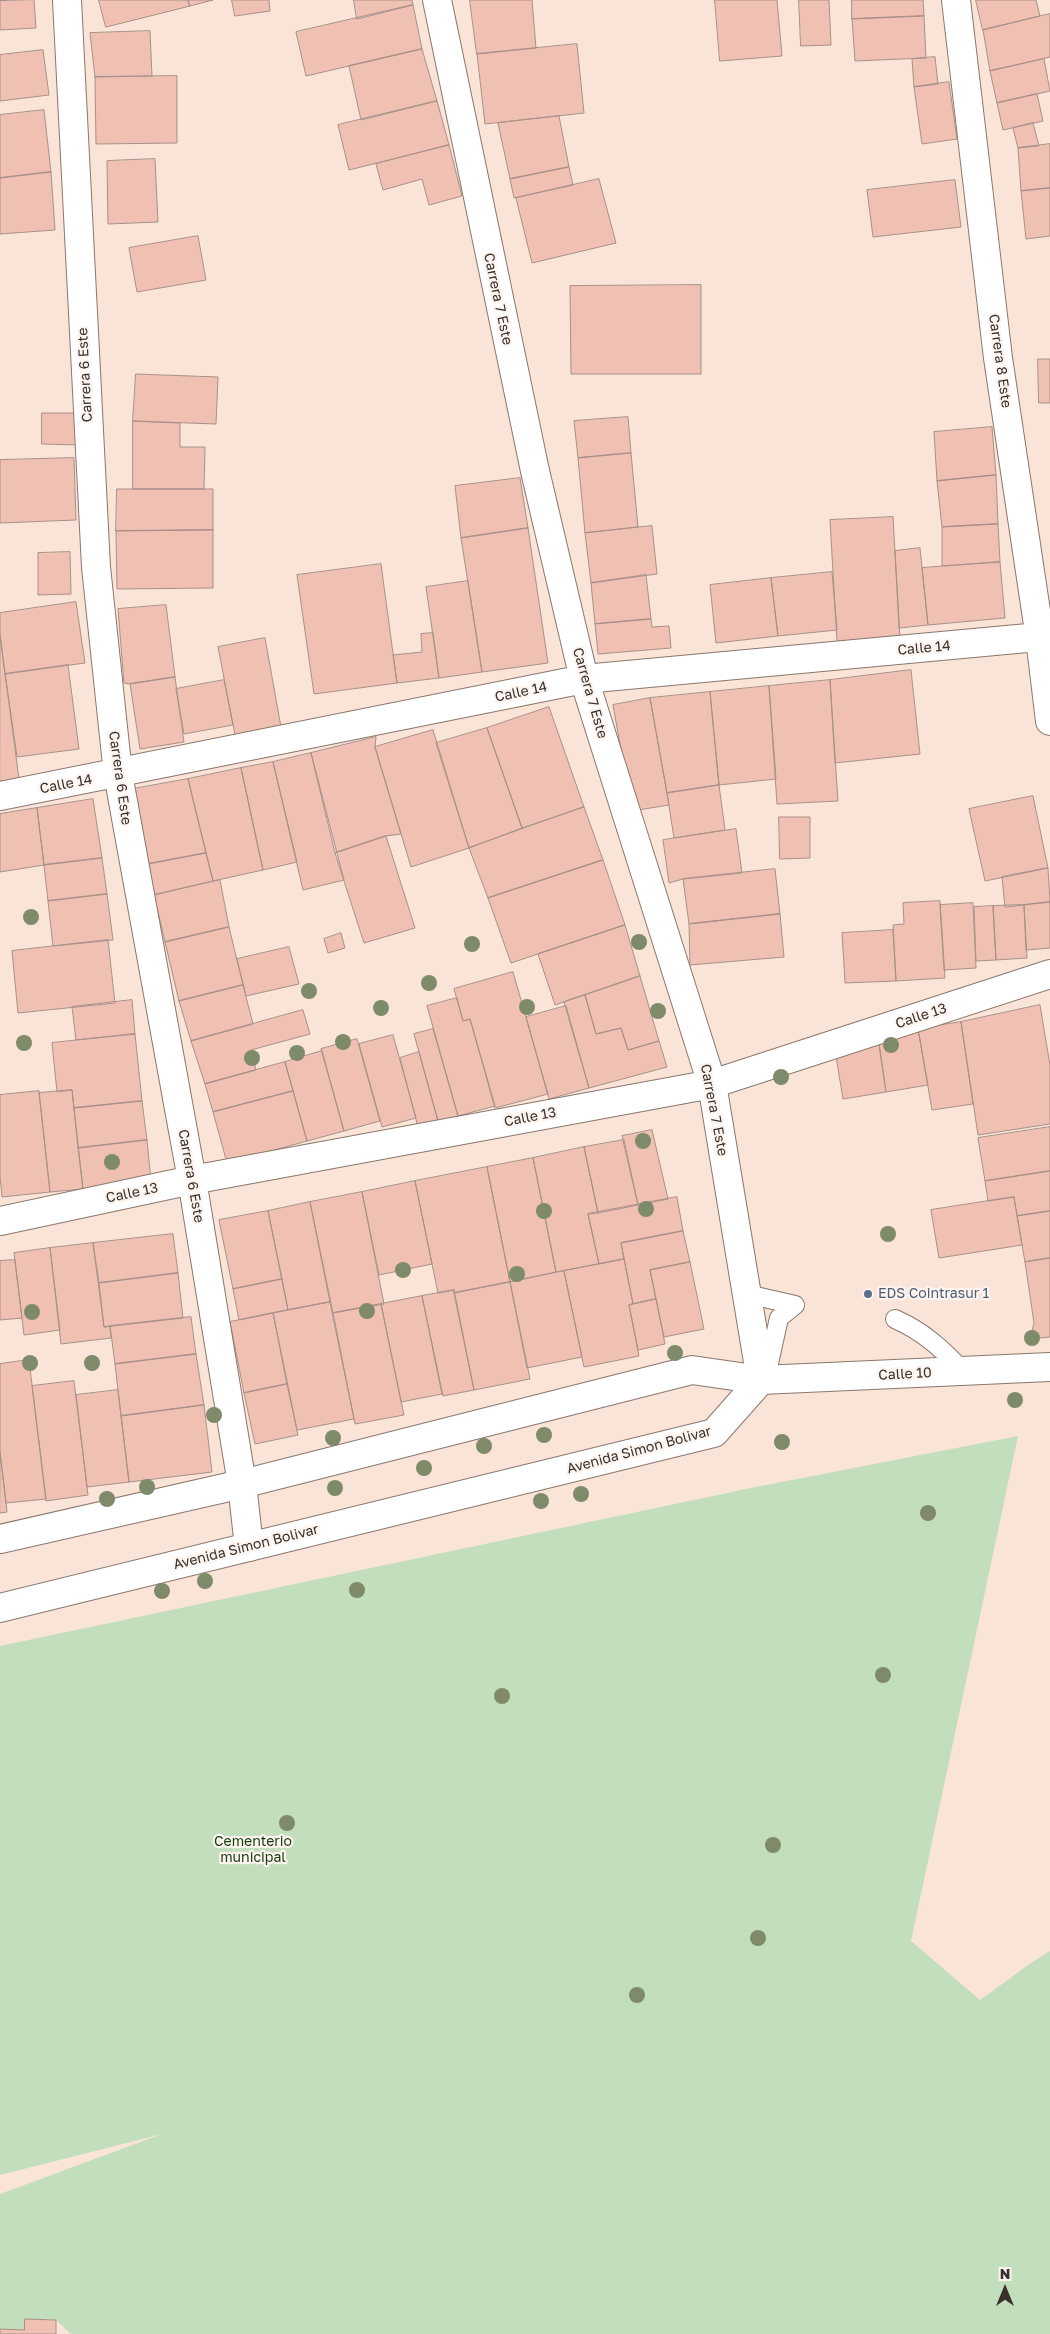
<!DOCTYPE html>
<style>
body{margin:0}
#map{position:relative;width:1050px;height:2334px;overflow:hidden;background:#fae4d8;font-family:"Golos Text",sans-serif}
canvas{display:block}
.north{position:absolute;left:980px;top:2264px;width:50px;height:50px;-webkit-text-stroke:4px #fdf4ef;paint-order:stroke;rotate:0deg;font-size:14px;font-weight:700;line-height:20px;text-align:center;color:#38302b}
.north::after{content:'';display:block;margin:auto;width:18px;height:22px;background:#38302b;clip-path:polygon(50% 0,100% 100%,50% 72%,0 100%)}
</style>
<div id="map">
<canvas width="1050" height="2334"></canvas>
<div class="north">N</div>
</div>
<script>
const ctx = document.querySelector('canvas').getContext('2d');
ctx.lineJoin = 'round';
function fillPath(path, color) { ctx.fillStyle = color; ctx.fill(path, 'evenodd'); }
function stroke(path, color, width, dash) { ctx.strokeStyle = color; ctx.lineWidth = width; ctx.lineCap = dash ? 'butt' : 'round'; ctx.setLineDash(dash || []); ctx.stroke(path); }
function label(font, color, halo, rows, align = 'center') {
  ctx.font = font + ' "Golos Text",sans-serif'; ctx.lineWidth = 4.5; ctx.setLineDash([]); ctx.textBaseline = 'middle'; ctx.strokeStyle = halo; ctx.fillStyle = color; for (const [text, x, y, turn = 0] of rows) {
    ctx.save(); ctx.translate(x, y); ctx.rotate((+turn || 0) * Math.PI / 180); ctx.textAlign = isNaN(turn) ? turn : align; if (halo) ctx.strokeText(text, 0, 0); ctx.fillText(text, 0, 0); ctx.restore();
  }
}
fillPath(new Path2D(`
 M1018,1436L911,1941L980,2000L1031,1963L1050,1951V2334H71L56,2320L25,2319L24,2330L0,2329V2194L162,2134L0,2175V1646L751,1488Z`), '#c2debd');
const building = new Path2D(`
 M34,0L36,28L0,30V1Z
 M99,0H188L190,6L106,27Z
 M188,0H213L190,6Z
 M232,0H269L270,11L235,16Z
 M354,0H412L413,5L357,19Z
 M470,0H532L536,48L477,54Z
 M715,0H777L782,56L720,61Z
 M799,0H829L831,45L801,46Z
 M852,0H923L924,16L852,19Z
 M976,0H1036L1040,16L983,30Z
 M413,5L422,49L306,76L296,32Z
 M1050,14V57L990,71L983,30Z
 M924,16L926,58L855,61L852,19Z
 M150,31L152,76L95,77L90,33Z
 M577,44L584,113L485,124L477,54Z
 M422,49L437,101L361,120L349,66Z
 M43,50L49,95L0,101V55Z
 M935,57L938,84L914,87L912,59Z
 M1044,59L1050,91L997,103L990,71Z
 M177,76V143L96,144L95,77Z
 M949,82L957,139L922,144L914,87Z
 M1037,94L1043,121L1003,130L997,103Z
 M437,101L449,145L349,170L338,125Z
 M44,110L51,172L0,178V115Z
 M559,116L569,167L510,179L498,123Z
 M1033,123L1039,146L1018,148L1013,128Z
 M1050,144V188L1021,191L1018,148Z
 M449,145L462,196L429,205L422,179L383,190L376,164Z
 M155,159L158,222L108,224L107,161Z
 M569,167L573,185L514,198L510,179Z
 M51,172L55,230L0,234V178Z
 M599,179L616,243L532,263L516,198Z
 M955,180L961,227L873,237L867,190Z
 M1050,188V236L1026,239L1021,191Z
 M198,236L206,280L137,292L129,248Z
 M701,285V374H571L570,286Z
 M1038,359H1050V403H1039Z
 M136,374L218,377L216,424L133,421Z
 M42,413H79V445L42,444Z
 M628,417L631,453L578,458L574,421Z
 M133,421L180,423V447H205L204,489H133Z
 M992,427L996,475L937,481L934,432Z
 M631,453L638,527L585,533L578,458Z
 M74,458L76,520L0,523V460Z
 M996,475L998,524L942,527L937,481Z
 M520,478L528,528L461,538L455,486Z
 M117,489H213V530L116,531Z
 M893,517L900,639L837,642L830,520Z
 M998,524L1000,562L942,566V527Z
 M652,526L657,574L591,583L585,533Z
 M528,528L548,663L482,672L461,538Z
 M213,530V588L117,589L116,531Z
 M920,548L928,625L899,628L895,551Z
 M70,552L71,594L38,595V553Z
 M1000,562L1005,618L928,625L922,568Z
 M381,564L397,683L314,694L297,575Z
 M832,572L837,630L778,636L771,578Z
 M646,575L651,619L595,624L591,583Z
 M771,578L778,636L716,643L710,585Z
 M468,581L482,672L439,678L426,587Z
 M76,602L85,663L5,674L0,635V613Z
 M166,605L175,677L130,684L124,683L118,609Z
 M651,619L652,627L669,626L671,648L598,654L595,624Z
 M433,633L439,678L397,683L393,655L422,652L421,634Z
 M0,635L19,779L0,781Z
 M265,638L281,727L235,735L218,647Z
 M68,665L79,749L17,757L5,674Z
 M911,670L920,754L835,763L830,680Z
 M175,677L184,742L140,749L130,684Z
 M224,680L233,725L184,734L176,689Z
 M830,680L838,801L777,804L769,686Z
 M769,686L776,779L719,785L710,692Z
 M710,692L719,785L667,793L650,698Z
 M650,698L669,805L632,811L613,705Z
 M549,707L584,807L522,828L487,728Z
 M487,728L522,828L469,848L436,743Z
 M433,730L469,848L411,867L375,747Z
 M376,737L375,747L401,834L386,836L335,853L311,753Z
 M311,753L344,880L303,890L273,762Z
 M273,762L297,862L263,870L241,768Z
 M241,768L263,870L213,881L188,779Z
 M188,779L206,853L148,864L133,789Z
 M719,785L725,830L674,838L667,793Z
 M1033,796L1048,868L985,881L969,809Z
 M93,799L102,858L44,865L37,808Z
 M584,807L603,860L488,898L469,848Z
 M37,808L44,865L0,872V814Z
 M779,817H810V858L780,859Z
 M736,829L742,873L683,879L669,883L663,840Z
 M386,836L415,928L364,943L335,853Z
 M206,853L213,881L154,895L148,864Z
 M102,858L107,894L48,901L44,865Z
 M603,860L625,925L511,963L488,898Z
 M1048,868L1050,902L1005,907L1002,877Z
 M775,869L780,914L689,924L683,879Z
 M220,880L229,927L165,942L154,895Z
 M107,894L113,940L53,946L48,901Z
 M940,901L945,978L896,981L893,925L904,924L903,903Z
 M1050,902V948L1026,950L1024,905Z
 M973,903L976,968L944,970L940,905Z
 M1024,905L1027,958L996,960L993,906Z
 M993,906L996,960L976,961L974,907Z
 M780,914L784,957L690,965L689,924Z
 M625,925L640,976L555,1005L538,954Z
 M229,927L243,985L179,1001L165,942Z
 M893,930L896,981L845,983L842,933Z
 M341,933L345,948L328,953L324,939Z
 M108,940L115,1003L18,1013L12,951Z
 M289,947L299,984L246,996L237,959Z
 M513,972L548,1094L495,1108L470,1019L463,1021L454,989Z
 M640,976L659,1041L628,1050L621,1028L596,1034L585,995Z
 M243,985L253,1024L191,1041L179,1001Z
 M585,995L596,1034L621,1028L628,1050L659,1041L667,1067L589,1088L564,1002Z
 M457,998L463,1021L470,1019L495,1106L458,1116L427,1006Z
 M132,1000L135,1034L76,1040L72,1007Z
 M1040,1005L1050,1065V1124L978,1135L961,1022Z
 M566,1006L589,1088L549,1099L526,1017Z
 M303,1010L310,1034L251,1050L256,1070L205,1084L191,1041Z
 M961,1022L973,1104L932,1110L918,1029Z
 M433,1029L458,1116L438,1121L414,1034Z
 M918,1029L928,1085L886,1092L878,1037Z
 M135,1034L142,1101L74,1108L72,1090L57,1092L52,1043Z
 M393,1035L416,1118L382,1127L359,1044Z
 M878,1037L886,1092L843,1099L835,1050Z
 M357,1039L380,1121L344,1131L321,1049Z
 M322,1051L344,1131L307,1141L285,1062Z
 M419,1052L438,1121L418,1127L400,1058Z
 M285,1062L293,1091L213,1112L205,1084Z
 M72,1090L83,1189L50,1192L39,1093Z
 M39,1091L50,1192L2,1197L0,1176V1095Z
 M293,1091L307,1141L227,1163L213,1112Z
 M142,1101L147,1140L78,1148L74,1108Z
 M1050,1127V1171L985,1181L978,1138Z
 M652,1130L668,1199L638,1205L622,1136Z
 M147,1140L151,1181L83,1189L78,1148Z
 M624,1140L638,1205L598,1213L584,1147Z
 M584,1147L598,1213L588,1214L599,1264L556,1272L533,1158Z
 M533,1158L556,1272L510,1282L487,1167Z
 M487,1167L510,1282L454,1293V1290L438,1293L415,1181Z
 M1050,1171V1211L1017,1216L1014,1197L988,1201L985,1181Z
 M415,1181L432,1264L379,1275L362,1192Z
 M362,1192L384,1304L333,1313L310,1202Z
 M677,1197L683,1231L621,1243L624,1259L599,1264L588,1214Z
 M1014,1197L1022,1245L939,1258L931,1210Z
 M310,1202L330,1302L288,1310L268,1211Z
 M268,1211L282,1279L233,1289L219,1220Z
 M1050,1211V1258L1025,1262L1017,1216Z
 M683,1231L690,1262L650,1270L656,1299L633,1304L621,1243Z
 M173,1234L178,1273L99,1283L93,1243Z
 M93,1243L104,1327L110,1326L111,1338L61,1344L50,1248Z
 M50,1248L60,1330L24,1335L14,1253Z
 M1050,1258V1337L1030,1339L1034,1323L1025,1262Z
 M624,1259L633,1304L629,1305L639,1356L584,1367L564,1271Z
 M15,1260L22,1318L0,1320V1261Z
 M690,1262L704,1329L664,1337L650,1270Z
 M564,1271L582,1357L527,1368L510,1282Z
 M178,1273L183,1318L104,1327L99,1283Z
 M282,1279L288,1310L239,1320L233,1289Z
 M510,1282L530,1379L474,1390L454,1293Z
 M454,1290L474,1390L443,1396L422,1296Z
 M422,1296L442,1394L401,1402L381,1304Z
 M656,1299L665,1344L638,1350L629,1305Z
 M330,1302L354,1419L297,1430L273,1313Z
 M381,1304L404,1415L355,1424L333,1313Z
 M273,1313L287,1384L244,1393L230,1322Z
 M191,1317L196,1354L115,1364L110,1326Z
 M196,1354L204,1405L121,1416L115,1364Z
 M29,1360L46,1499L6,1503L0,1452V1364Z
 M74,1381L88,1495L46,1501L32,1386Z
 M287,1384L298,1435L255,1444L244,1393Z
 M118,1390L129,1482L87,1487L76,1395Z
 M204,1405L212,1472L129,1482L121,1416Z
 M0,1452L7,1512L0,1513Z
 M25,2319L56,2320V2334H0V2329L24,2330Z`);
fillPath(building, '#f0c0b3');
stroke(building, '#a7908a', 1);
const lane = new Path2D(`
 M747,1294L795,1305
 M895,1319C924,1332 941,1348 963,1371
 M766,1377L779,1318L795,1305`);
const street = new Path2D(`
 M67,0L96,567L118,774L192,1180L242,1484L249,1547
 M437,0L535,471L584,679L712,1084L761,1380
 M956,0L998,358L1040,638L1050,721
 M0,796L584,679L1050,636
 M0,1221L192,1180L712,1084L1050,974`);
const secondary = new Path2D(`
 M0,1539L242,1484L692,1370L761,1380
 M0,1608L714,1433L761,1380`);
const primary = new Path2D(`
 M761,1380L1050,1367`);
stroke(lane, '#8a776c', 20);
stroke(street, '#8a776c', 30);
stroke(secondary, '#8a776c', 30);
stroke(primary, '#8a776c', 30);
stroke(lane, '#fff', 18);
stroke(street, '#fff', 28);
stroke(secondary, '#fff', 28);
stroke(primary, '#fff', 28);
ctx.fillStyle = '#7e8a6a';
for (const [x, y] of [
 [31,917],
 [639,942],
 [472,944],
 [429,983],
 [309,991],
 [527,1007],
 [381,1008],
 [658,1011],
 [343,1042],
 [24,1043],
 [891,1045],
 [297,1053],
 [252,1058],
 [781,1077],
 [643,1141],
 [112,1162],
 [646,1209],
 [544,1211],
 [888,1234],
 [403,1270],
 [517,1274],
 [367,1311],
 [32,1312],
 [1032,1338],
 [675,1353],
 [30,1363],
 [92,1363],
 [1015,1400],
 [214,1415],
 [544,1435],
 [333,1438],
 [782,1442],
 [484,1446],
 [424,1468],
 [147,1487],
 [335,1488],
 [581,1494],
 [107,1499],
 [541,1501],
 [928,1513],
 [205,1581],
 [357,1590],
 [162,1591],
 [883,1675],
 [502,1696],
 [287,1823],
 [773,1845],
 [758,1938],
 [637,1995]
]) { ctx.beginPath(); ctx.arc(x, y, 8, 0, 2 * Math.PI); ctx.fill(); }
for (const [x, y, r, color] of [
 [868,1294,5,"#5c6f8a"]
]) { const dot = new Path2D(); dot.arc(x, y, r, 0, 2 * Math.PI); ctx.fillStyle = color; ctx.fill(dot); stroke(dot, '#fdf4ef', 2); }
label('14px', '#38302b', '#fdf4ef', [
 ["Carrera 7 Este",498,299,78],
 ["Carrera 8 Este",1000,361,82],
 ["Carrera 6 Este",85,375,-93],
 ["Calle 14",924,648,-5],
 ["Calle 14",521,692,-12],
 ["Carrera 7 Este",590,693,74],
 ["Carrera 6 Este",120,778,82],
 ["Calle 14",66,784,-11],
 ["Calle 13",921,1016,-18],
 ["Carrera 7 Este",714,1110,79],
 ["Calle 13",530,1117,-11],
 ["Carrera 6 Este",191,1176,80],
 ["Calle 13",132,1193,-12],
 ["Calle 10",905,1374,-3],
 ["Avenida Simon Bolivar",639,1450,-15],
 ["Avenida Simon Bolivar",246,1547,-14]
]);
label('14px', '#4e5e75', '#fdf4ef', [
 ["EDS Cointrasur 1",878,1294]
], 'left');
label('14px', '#184010', '#fdf4ef', [
 ["Cementerio",253,1842],
 ["municipal",253,1858]
]);
</script>
